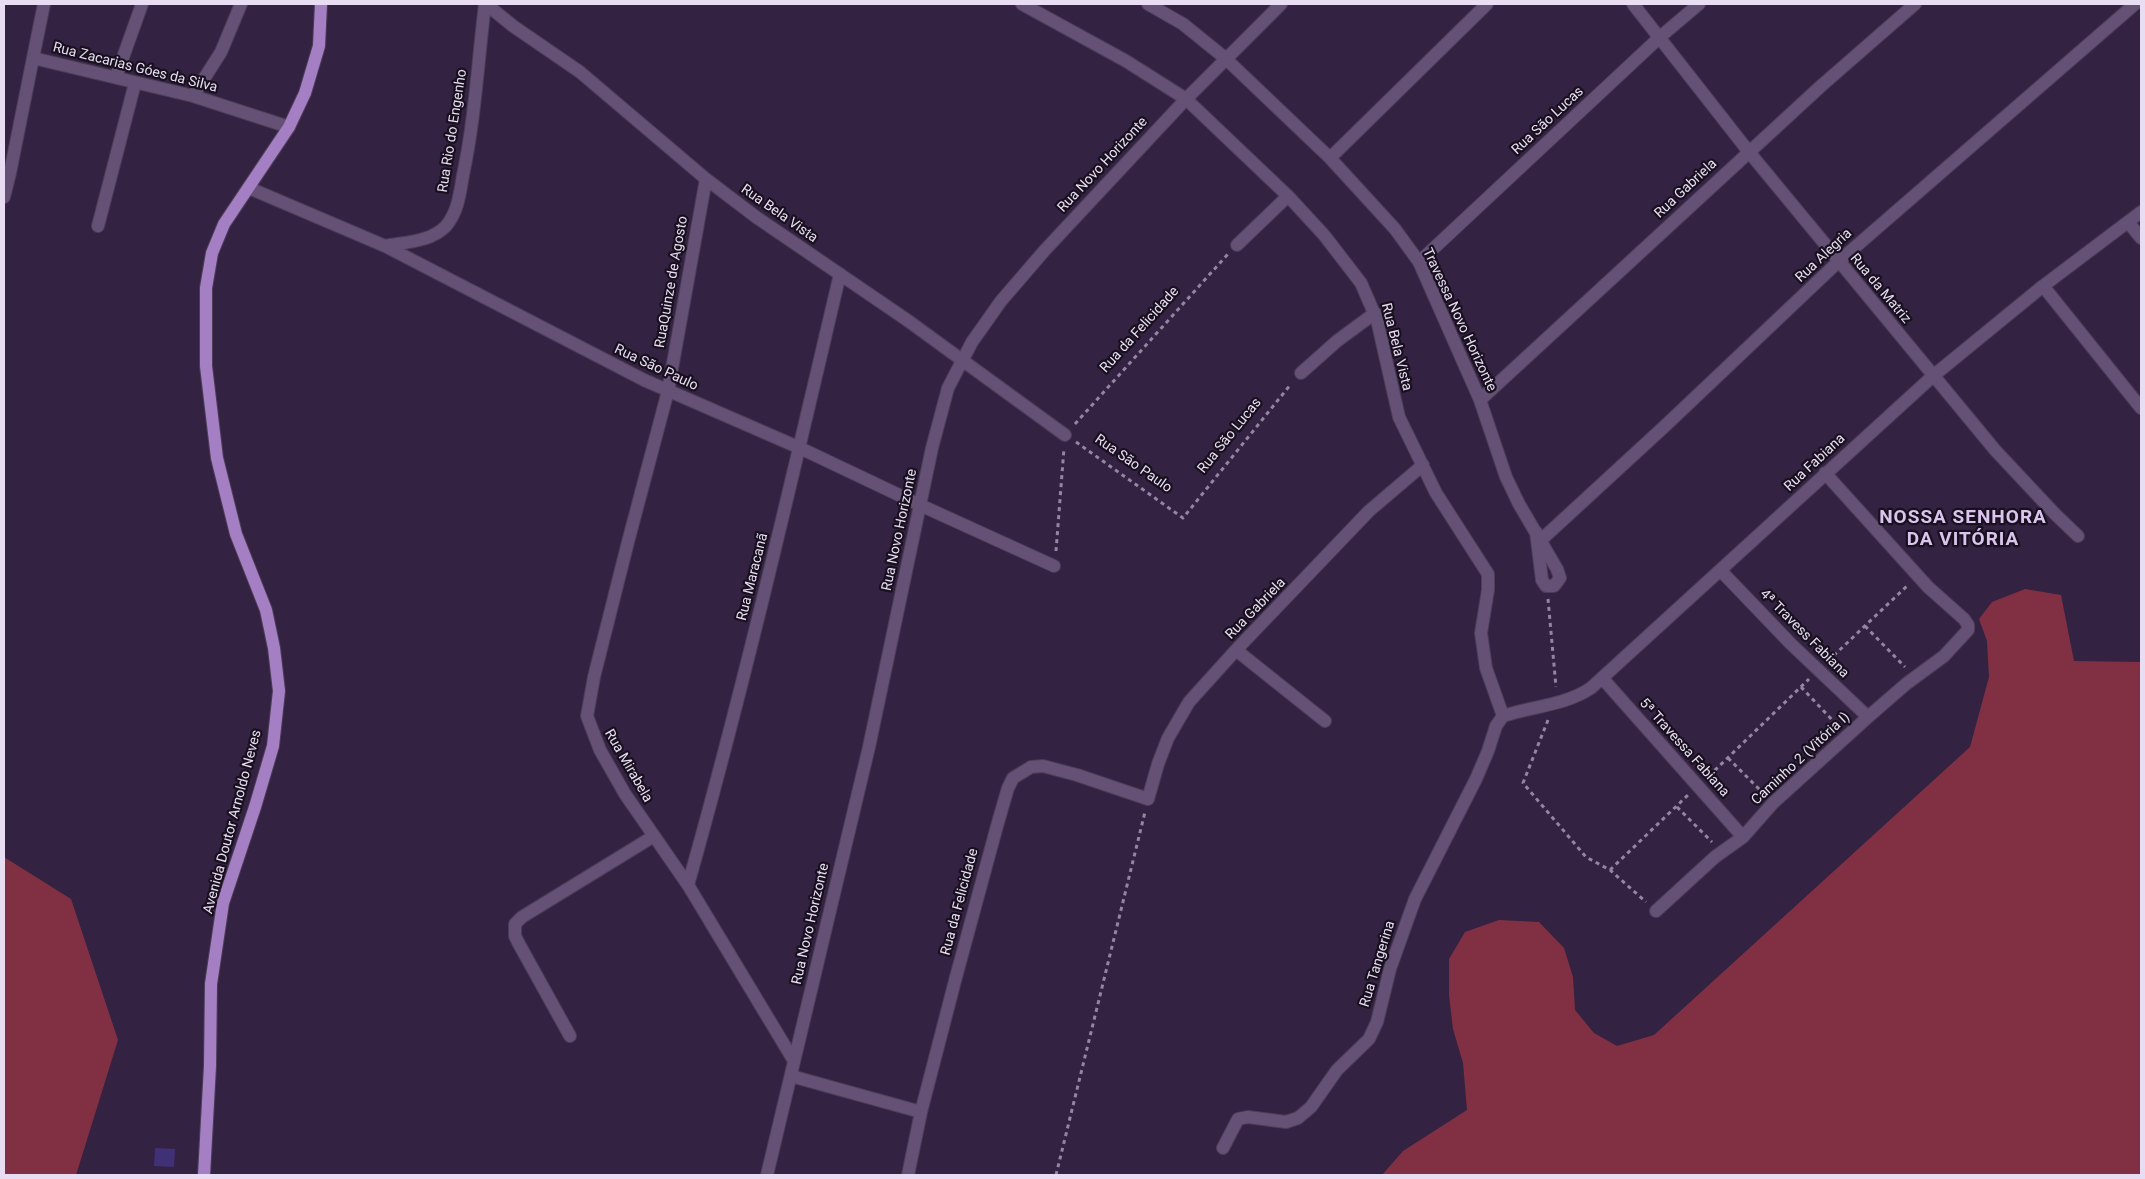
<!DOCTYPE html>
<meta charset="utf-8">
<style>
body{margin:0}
#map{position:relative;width:2145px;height:1179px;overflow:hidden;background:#342242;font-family:Roboto,sans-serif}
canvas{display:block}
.frame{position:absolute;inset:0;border:5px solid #e8ddf2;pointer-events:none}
</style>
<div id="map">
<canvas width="2145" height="1179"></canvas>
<div class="frame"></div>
</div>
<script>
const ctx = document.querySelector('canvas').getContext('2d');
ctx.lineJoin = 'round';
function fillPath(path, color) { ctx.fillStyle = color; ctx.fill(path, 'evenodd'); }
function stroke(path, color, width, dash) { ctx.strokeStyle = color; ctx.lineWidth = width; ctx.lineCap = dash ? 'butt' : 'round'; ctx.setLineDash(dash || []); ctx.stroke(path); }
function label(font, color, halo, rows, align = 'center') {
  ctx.font = font + ' Roboto,sans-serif'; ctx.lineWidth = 4.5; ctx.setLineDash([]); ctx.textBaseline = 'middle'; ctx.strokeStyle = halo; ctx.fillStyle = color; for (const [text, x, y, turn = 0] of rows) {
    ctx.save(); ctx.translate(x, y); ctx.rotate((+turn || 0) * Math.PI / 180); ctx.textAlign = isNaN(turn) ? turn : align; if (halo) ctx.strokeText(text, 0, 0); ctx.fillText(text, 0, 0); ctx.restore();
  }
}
fillPath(new Path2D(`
 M2025,589L2061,595L2074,661L2141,662V1175H1382L1403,1151L1467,1110L1463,1063L1453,1029L1449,995V959L1465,932L1499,920L1539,922L1564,948L1573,977L1575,1010L1594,1033L1617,1046L1654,1035L1970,747L1989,677L1987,641L1979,619L1992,602Z
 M4,857L71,899L118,1040L76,1175H4Z`), '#803042');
fillPath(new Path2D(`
 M155,1148L175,1149L174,1167L154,1166Z`), '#403177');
const minor = new Path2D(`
 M486,4L513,26L580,72L706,179L756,217L907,320L1065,435
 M1022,4L1126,61L1186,99L1288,196L1324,235L1361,283L1377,320L1399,417L1436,493L1488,574V590L1481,633L1486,668L1503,716
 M1148,4L1183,24L1225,58L1330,158L1395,229L1419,262L1480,400L1506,477L1519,504L1557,569L1560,578L1554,586H1546L1542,580L1536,532
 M1633,4L1749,152L1995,450L2055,514L2078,536
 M33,58L44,4
 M116,77L142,4
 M193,96L221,52L241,4
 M1330,158L1487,4
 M4,172L10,173L33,58L193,96L289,127
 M706,179L668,391L628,542L594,677L587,716L600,750L625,794L688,885L794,1061
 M249,188L385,246L644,380L800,448L920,505L1054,566
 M4,197L10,173
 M2128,222L2141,238
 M98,226L135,83
 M1237,245L1288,196
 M385,246C405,242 431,242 446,226C458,212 460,193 463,175C475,119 478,61 485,4
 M1419,262L1660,37L1699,4
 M2043,286L2141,408
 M1301,373L1337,341L1375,313
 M1480,400L1821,86L1915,4
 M1541,540L1666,425L1838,262L2135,4
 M1721,571L1791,644L1868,717
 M1236,650L1325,721
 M1603,679L1743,837
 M1503,716C1532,706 1564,706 1591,688L1933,376L2043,286L2141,212
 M688,885C745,683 792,478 840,274
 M1656,911L1715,857L1743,837L1773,803L1868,717L1906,684L1944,656L1968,630V625L1964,619L1928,587L1825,473
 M570,1036L519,944L515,936V924L522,917L654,836
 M791,1076L921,1112
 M1223,1148L1238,1119L1248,1117L1286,1122L1298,1118L1311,1107L1337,1070L1369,1039L1377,1022L1390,969L1415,899L1476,779L1488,751L1496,726L1503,716
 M767,1175L869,747L932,448L948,388L972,342L1001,301L1045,250L1186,99L1281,4
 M908,1175L921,1112L956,977L997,826L1008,788L1013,778L1031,767L1043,766L1077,775L1148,799L1158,764L1168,738L1189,702L1236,650L1369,511L1423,465`);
const major = new Path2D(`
 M204,1175L210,1066L211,984L223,903L255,807L273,746L279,691L274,648L266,610L236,534L217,458L206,366V288L212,253L224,224L289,127L305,93L319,46L321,4`);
stroke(minor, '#4d3d58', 14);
stroke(major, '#4d3d58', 14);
stroke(new Path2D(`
 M1075,424L1228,254
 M1076,442L1183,518L1291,384
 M1056,551L1064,448
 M1548,599L1556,687
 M1865,626L1905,667
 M1828,661L1907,586
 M1801,687L1837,725
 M1548,720L1523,783L1586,857L1610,870L1646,902
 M1728,758L1763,793
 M1709,776L1809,679
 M1677,807L1712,842
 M1610,870L1688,795
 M1056,1175L1145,812`), '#9486a0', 3, [4, 4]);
stroke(minor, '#655175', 12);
stroke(major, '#a57fc3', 12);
label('14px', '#e8ddf2', '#18101e', [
 ["Rua Zacarias Góes da Silva",135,68,14],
 ["Rua São Lucas",1548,121,-43],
 ["Rua Rio do Engenho",453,131,-81],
 ["Rua Novo Horizonte",1103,165,-47],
 ["Rua Gabriela",1686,189,-43],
 ["Rua Bela Vista",779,214,35],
 ["Rua Alegria",1824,256,-43],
 ["RuaQuinze de Agosto",672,282,-80],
 ["Rua da Matriz",1880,289,50],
 ["Travessa Novo Horizonte",1459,320,65],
 ["Rua da Felicidade",1140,330,-48],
 ["Rua Bela Vista",1396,347,76],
 ["Rua São Paulo",656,368,25],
 ["Rua São Lucas",1230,436,-51],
 ["Rua Fabiana",1815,463,-43],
 ["Rua São Paulo",1133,464,35],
 ["Rua Novo Horizonte",900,530,-78],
 ["Rua Maracanã",753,577,-76],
 ["Rua Gabriela",1256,609,-46],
 ["4ª Travess Fabiana",1804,634,45],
 ["5ª Travessa Fabiana",1684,748,48],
 ["Caminho 2 (Vitória I)",1801,759,-43],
 ["Rua Mirabela",628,766,60],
 ["Avenida Doutor Arnoldo Neves",233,822,-75],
 ["Rua da Felicidade",960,902,-75],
 ["Rua Novo Horizonte",811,924,-77],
 ["Rua Tangerina",1378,964,-73]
]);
ctx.letterSpacing = '1px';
label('bold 19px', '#dac4ed', '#18101e', [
 ["NOSSA SENHORA",1963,518],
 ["DA VITÓRIA",1963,540]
]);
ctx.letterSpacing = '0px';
</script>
